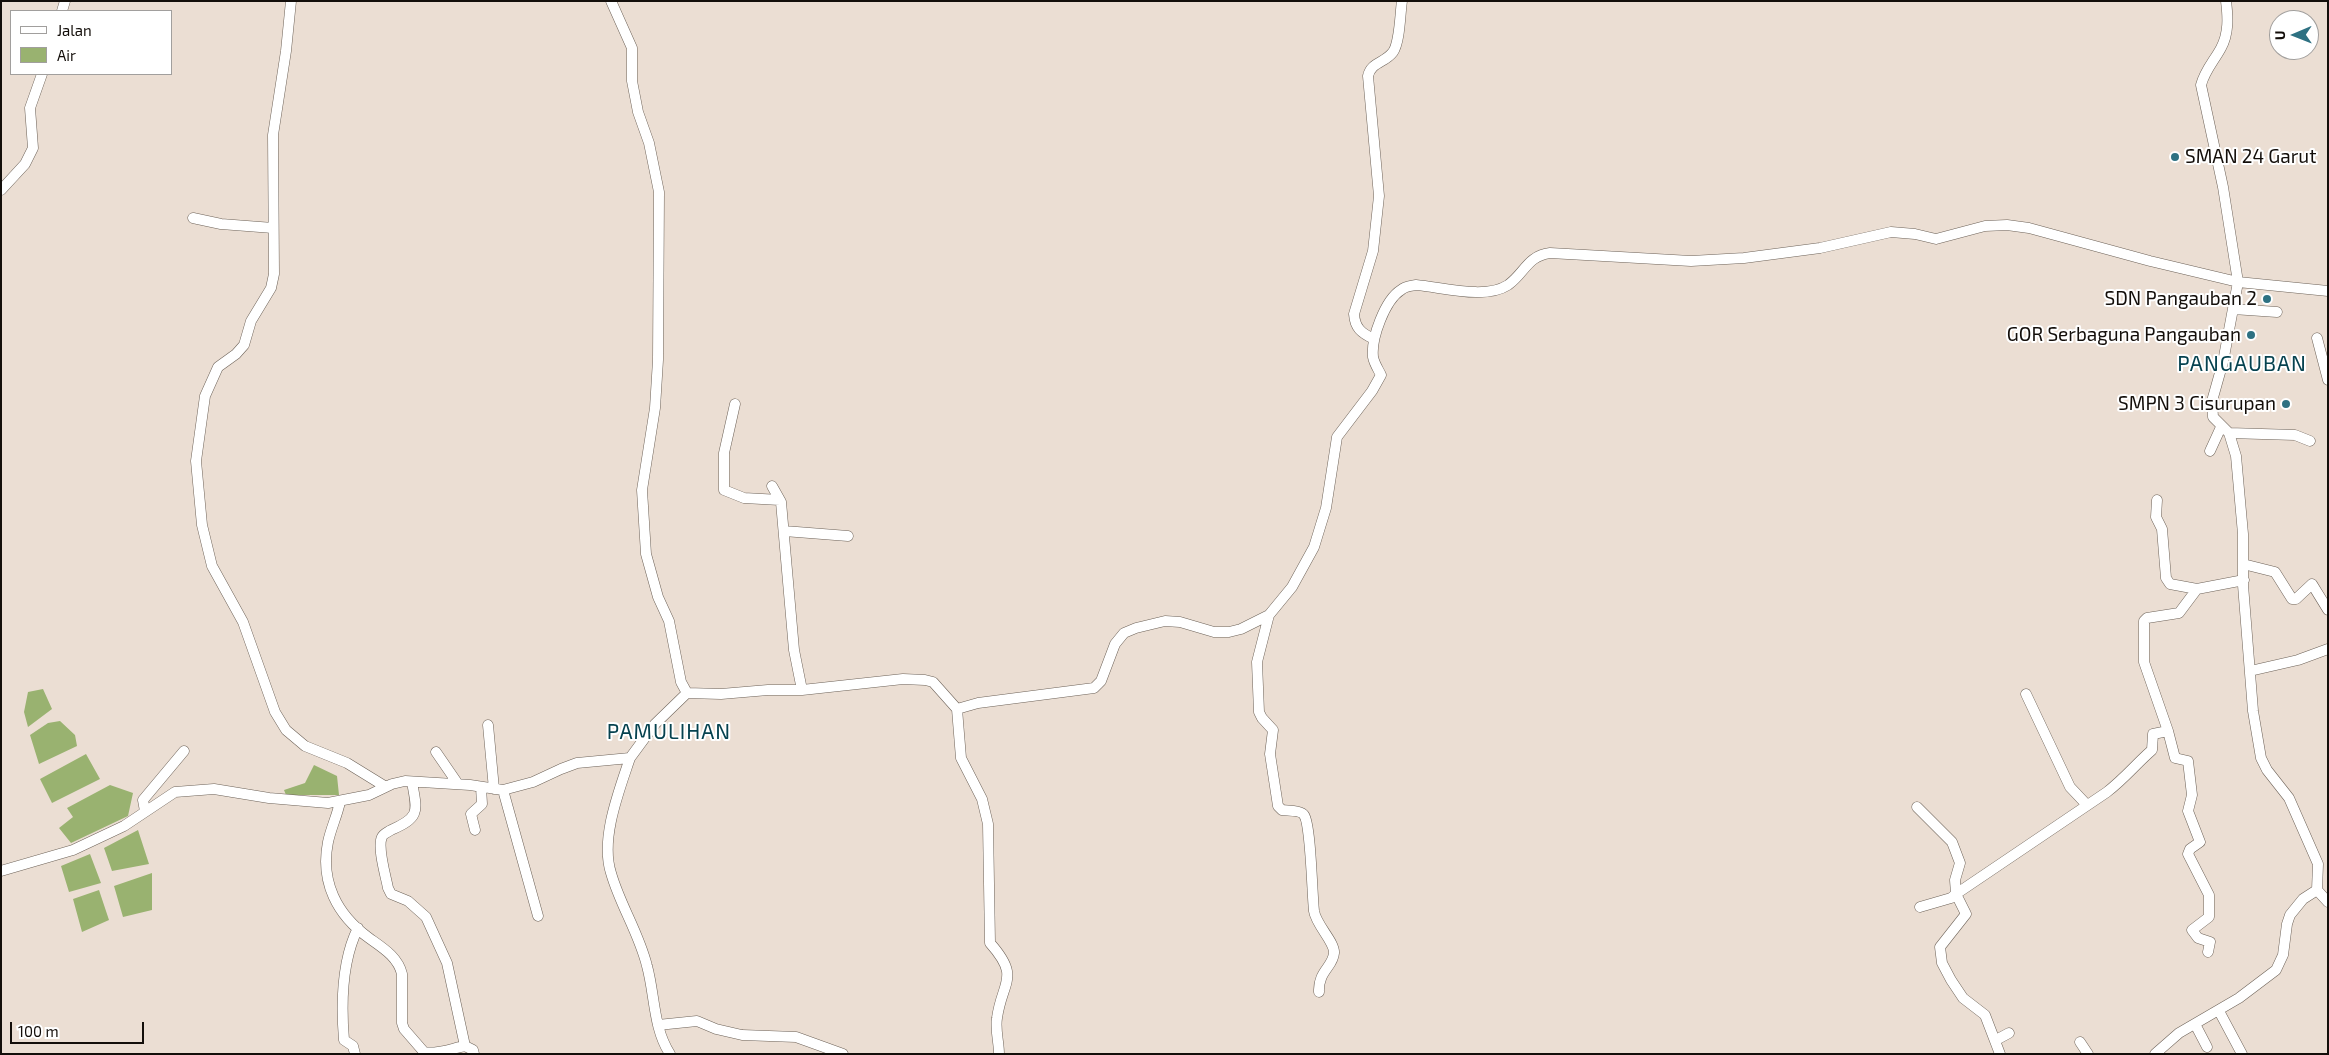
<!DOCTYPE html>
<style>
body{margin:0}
#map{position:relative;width:2329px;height:1055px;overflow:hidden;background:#ebded3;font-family:"Exo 2",sans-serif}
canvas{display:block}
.frame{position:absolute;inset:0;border:2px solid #130e0a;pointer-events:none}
.legend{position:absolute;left:10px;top:10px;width:162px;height:65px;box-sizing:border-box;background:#fff;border:1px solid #a19f9d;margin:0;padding:6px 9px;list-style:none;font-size:15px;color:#130e0a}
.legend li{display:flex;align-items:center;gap:10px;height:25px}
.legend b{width:25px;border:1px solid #a19f9d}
.north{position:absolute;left:2269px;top:10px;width:50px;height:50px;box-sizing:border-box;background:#fff;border:1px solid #a19f9d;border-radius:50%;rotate:269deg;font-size:14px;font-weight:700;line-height:20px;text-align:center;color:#130e0a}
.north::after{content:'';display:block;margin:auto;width:18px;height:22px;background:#2e7182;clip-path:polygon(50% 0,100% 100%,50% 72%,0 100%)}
.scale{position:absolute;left:10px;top:1022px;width:134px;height:22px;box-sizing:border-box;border:2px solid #130e0a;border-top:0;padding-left:6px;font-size:15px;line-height:18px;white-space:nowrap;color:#130e0a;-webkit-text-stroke:4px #fff;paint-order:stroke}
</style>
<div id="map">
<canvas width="2329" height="1055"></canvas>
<div class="frame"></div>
<ul class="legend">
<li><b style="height:6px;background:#fff"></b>Jalan</li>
<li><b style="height:14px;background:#99b270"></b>Air</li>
</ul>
<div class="north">U</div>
<div class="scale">100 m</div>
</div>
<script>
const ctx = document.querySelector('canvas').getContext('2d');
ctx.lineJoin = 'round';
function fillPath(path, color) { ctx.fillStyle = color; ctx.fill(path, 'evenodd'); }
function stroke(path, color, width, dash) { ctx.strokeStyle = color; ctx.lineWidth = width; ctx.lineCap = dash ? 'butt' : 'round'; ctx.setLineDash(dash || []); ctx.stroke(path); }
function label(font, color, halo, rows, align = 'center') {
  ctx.font = font + ' "Exo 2",sans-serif'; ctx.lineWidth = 4; ctx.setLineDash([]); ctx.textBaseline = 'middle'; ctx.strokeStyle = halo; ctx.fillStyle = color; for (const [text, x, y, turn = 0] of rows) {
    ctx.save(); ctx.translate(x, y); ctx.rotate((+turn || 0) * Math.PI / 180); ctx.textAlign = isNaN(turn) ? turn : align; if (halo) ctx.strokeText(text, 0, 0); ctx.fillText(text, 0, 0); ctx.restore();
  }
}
fillPath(new Path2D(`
 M43,689L52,709L28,727L24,712L28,692Z
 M60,721L75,735L77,746L39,764L30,735L48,723Z
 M86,754L100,779L52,803L40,779Z
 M314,765L337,776L339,795H286L284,790L305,783Z
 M110,785L133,793L128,816L71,843L59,828L73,817L67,808Z
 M138,830L149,864L112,871L104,848Z
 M90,854L101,883L69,892L61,866Z
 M152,873V910L123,917L114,886Z
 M99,890L109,920L82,932L73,899Z`), '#99b270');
const street = new Path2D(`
 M291,1L286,51L273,135L274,274L271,288L251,321L244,345L236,354L218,367L205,396L196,461L202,525L212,566L243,622L275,712L286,730L305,746L347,763L386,787
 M611,1L632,48V81L638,112L649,143L659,192L658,360L655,408L642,490L646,554L658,597L669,621L681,682L687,693
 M2226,1C2228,17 2229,33 2221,48C2214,61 2205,70 2201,85L2223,187L2238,282L2223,362L2212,401L2213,417L2229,433L2236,456L2243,534V585L2253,711L2261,758L2267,770L2289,798L2318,864L2317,890L2328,902
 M62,11L65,1
 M1,190L25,164L33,148L30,108L42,74
 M193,218L221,224L273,228
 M2233,309L2277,312
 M2317,338L2328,380
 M1374,339C1361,333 1355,328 1354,314L1373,251L1379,196L1368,76C1371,62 1385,63 1393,52C1400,42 1400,14 1402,1
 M735,404L724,453V490L744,498L780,500
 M2229,433L2295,435L2310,441
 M2210,451L2221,427
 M772,486L781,502L794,650L802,690
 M2157,500L2156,517L2162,529L2166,578L2170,584L2197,589
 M784,531L848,536
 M2243,564L2275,572L2292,599H2296L2312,584L2328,610
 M1269,615L1257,662L1259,712L1262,718L1273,730L1270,754L1278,806L1282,810C1287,811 1301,810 1304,815C1311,825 1312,894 1314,911C1316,925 1335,942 1334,953C1333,967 1318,971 1319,992
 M2250,671L2298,660L2328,649
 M2026,694L2070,787L2087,805
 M957,709L961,758L982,799L988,824L990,943C1021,978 1002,981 997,1018C995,1030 999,1042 999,1054
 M488,725L494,789
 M2168,731L2175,758L2188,761L2192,795L2188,811L2200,842L2190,849L2188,854L2209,895V917L2192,930L2198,938L2210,942L2208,952
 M436,752L458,784
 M630,758C619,791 600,839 611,873C620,905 639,933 647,966C655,995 653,1028 670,1054
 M412,782C417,811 421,817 391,830C388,832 383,834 382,837C377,847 386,877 388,888L391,894L408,901L426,917L447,963L465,1046L473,1050L474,1054
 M503,790L538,916
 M340,802C337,816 331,828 328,842C320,882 337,915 369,938C383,948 398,957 402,974V1023L404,1029L424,1052C436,1055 453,1048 465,1046
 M1917,807L1952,842L1960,863L1955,880L1956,894L1951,898L1920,907
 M145,811L143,800L184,751
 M475,830L471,814L482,804L481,787
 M1,871L73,850L124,826L175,792L214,789L269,798L328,803L369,795L392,784L405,781L470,785L503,790L533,782L561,769L577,763L630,758L655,724L687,693L721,694L768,690H802L903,679L925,680L933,682L957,709L978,703L1094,688L1101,681L1115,644L1124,633L1136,628L1165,621L1180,622L1214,632H1229L1241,629L1269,615L1292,587L1314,547L1326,508L1337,437L1372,391L1381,375C1378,369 1374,363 1373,357C1371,338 1385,300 1401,290C1405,286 1410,286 1416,285C1442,287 1485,300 1508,285C1525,273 1527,256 1550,253L1691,261L1744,258L1820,248L1891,232L1915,234L1936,239L1985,226L2007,225L2029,228L2150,261L2238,282L2328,291
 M2219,1011L2242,1054
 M2195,1024L2207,1047
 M658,1025L697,1021L716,1029L742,1035L796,1037L843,1054
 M1996,1040L2009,1033
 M2080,1042L2088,1054
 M355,1054L353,1046L344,1040C341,1004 342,960 358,928
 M2000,1054L1985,1015L1963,998L1951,980L1942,963L1940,947L1966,914L1956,894L2107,792C2125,778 2136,764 2152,750L2153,734L2168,731L2144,662V621L2147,618L2179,613L2197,589L2244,580
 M2155,1054L2179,1033L2239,998L2276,970L2283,955L2287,924L2290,915L2303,899L2317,890`);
stroke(street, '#6d6258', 11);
stroke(street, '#fff', 10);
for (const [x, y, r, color] of [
 [2175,157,5,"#2e7182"],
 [2267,299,5,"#2e7182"],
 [2251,335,5,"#2e7182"],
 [2286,404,5,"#2e7182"]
]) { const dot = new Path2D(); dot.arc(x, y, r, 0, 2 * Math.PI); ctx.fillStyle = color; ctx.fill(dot); stroke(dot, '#fff', 2); }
label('19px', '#130e0a', '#fff', [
 ["SMAN 24 Garut",2185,157,"left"],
 ["SDN Pangauban 2",2257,299],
 ["GOR Serbaguna Pangauban",2241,335],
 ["SMPN 3 Cisurupan",2276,404]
], 'right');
ctx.letterSpacing = '1px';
label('21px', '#06424f', '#fff', [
 ["PANGAUBAN",2242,364],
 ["PAMULIHAN",669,732]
]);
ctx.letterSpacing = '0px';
</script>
